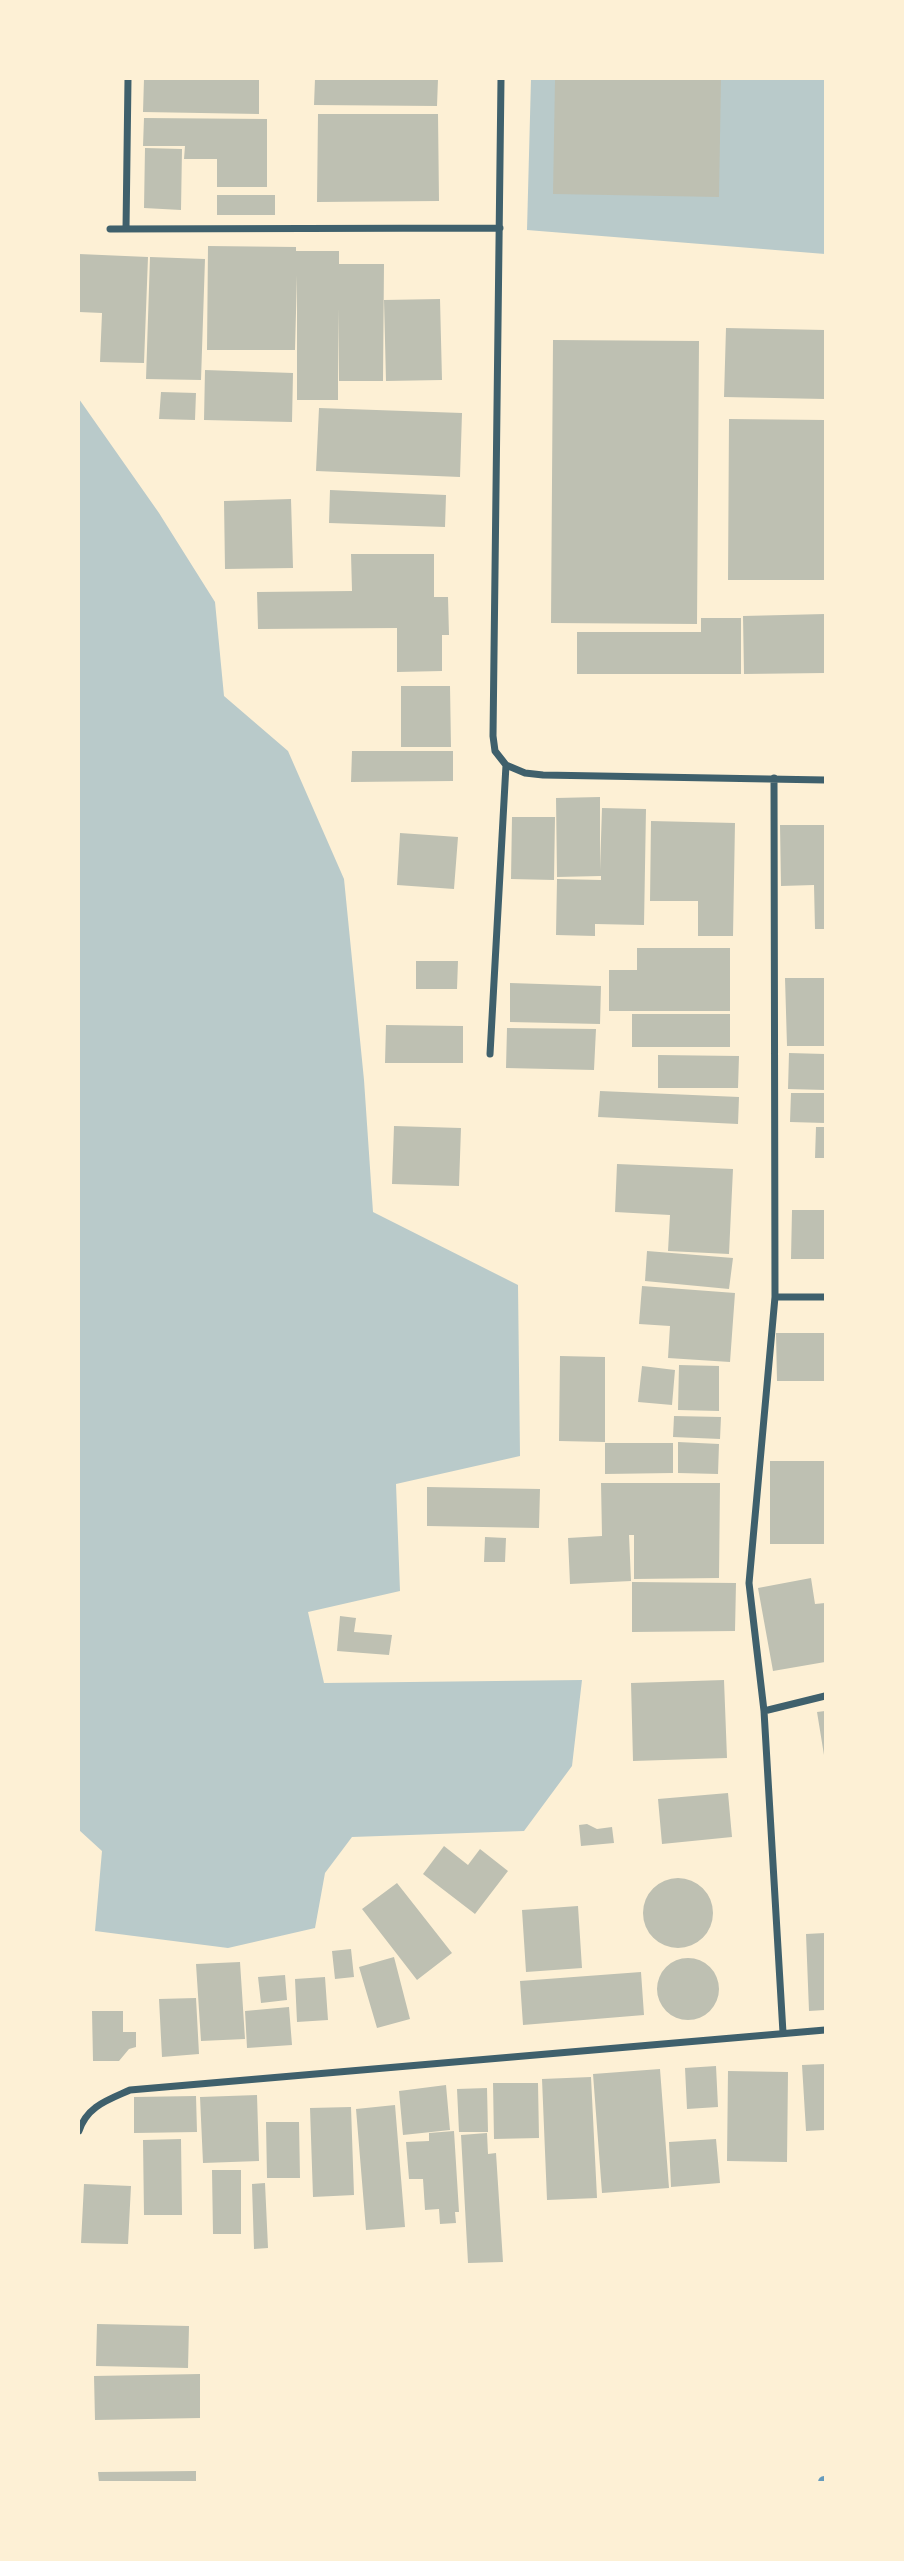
<!DOCTYPE html>
<style>
body{margin:0}
#map{position:relative;width:904px;height:2561px;overflow:hidden;background:#fdf0d5;font-family:"Crimson Pro",serif}
canvas{display:block}
.frame{position:absolute;inset:0;border:80px solid #fdf0d5;pointer-events:none}
</style>
<div id="map">
<canvas width="904" height="2561"></canvas>
<div class="frame"></div>
</div>
<script>
const ctx = document.querySelector('canvas').getContext('2d');
ctx.lineJoin = 'round';
function fillPath(path, color) { ctx.fillStyle = color; ctx.fill(path, 'evenodd'); }
function stroke(path, color, width, dash) { ctx.strokeStyle = color; ctx.lineWidth = width; ctx.lineCap = dash ? 'butt' : 'round'; ctx.setLineDash(dash || []); ctx.stroke(path); }
fillPath(new Path2D(`
 M531,79H825V254L527,230Z
 M79,399L159,513L215,602L224,696L288,751L344,879L364,1080L373,1212L518,1285L520,1456L396,1484L400,1591L308,1612L324,1683L582,1680L572,1766L524,1831L352,1837L325,1873L315,1928L228,1948L95,1931L102,1851L79,1830Z`), '#b9caca');
stroke(new Path2D(`
 M824,2482H825`), '#669bbc', 12);
fillPath(new Path2D(`
 M144,79H259V114L143,112Z
 M315,79H438L437,106L314,105Z
 M555,79H721L719,197L553,194Z
 M318,114H438L439,201L317,202Z
 M144,118L267,119V187H217V159H184L185,146H143Z
 M145,148L182,149L181,210L144,208Z
 M217,195H275V215H217Z
 M208,246L296,247V251H339V264H384L383,381H339L338,308V400H297V275L295,350H207Z
 M79,254L148,257L144,363L100,362L102,313L79,312Z
 M150,257L205,259L201,380L146,379Z
 M440,299L442,380L386,381L384,300Z
 M726,328L825,330V399L724,397Z
 M553,340L699,341L697,624L551,623Z
 M205,370L293,373L292,422L204,420Z
 M161,392L196,393L195,420L159,419Z
 M319,408L462,413L460,477L316,471Z
 M729,419L825,420V580H728Z
 M330,490L446,495L445,527L329,523Z
 M291,499L293,568L225,569L224,501Z
 M351,554H434V597H448L449,635H442V671L397,672V628L258,629L257,592L352,591Z
 M825,614V673L744,674L743,616Z
 M701,618H741V674H577V632H701Z
 M401,686H450L451,747H401Z
 M352,751H453V781L351,782Z
 M600,797V870L602,808L646,809L644,925L595,924V936L556,935L557,879L601,880V876L557,877L556,798Z
 M512,817H555L554,880L511,879Z
 M651,821L735,823L733,936H698V901H650Z
 M780,825H825V929H815L814,885L781,886Z
 M400,833L458,837L454,889L397,885Z
 M637,948H730V1011H609V970H637Z
 M416,961H458L457,989H416Z
 M785,978H825V1046H787Z
 M510,983L601,986L600,1024L510,1022Z
 M632,1014H730V1047H632Z
 M386,1025L463,1026V1063H385Z
 M507,1028L596,1029L594,1070L506,1068Z
 M789,1053L825,1054V1090L788,1089Z
 M658,1055L739,1056L738,1088H658Z
 M600,1091L739,1097L738,1124L598,1117Z
 M791,1093H825V1123L790,1122Z
 M394,1126L461,1128L459,1186L392,1184Z
 M816,1127H825V1158H815Z
 M617,1164L733,1169L729,1254L668,1251L670,1215L615,1212Z
 M792,1210H825V1259H791Z
 M647,1251L733,1258L729,1289L645,1281Z
 M642,1286L735,1293L730,1362L668,1358L670,1326L639,1324Z
 M776,1333H825V1381H777Z
 M560,1356L605,1357V1442L559,1441Z
 M679,1365L719,1366V1411L678,1410Z
 M642,1366L675,1370L672,1405L638,1402Z
 M674,1416L721,1417L720,1439L673,1437Z
 M678,1442L719,1444L718,1474L678,1473Z
 M605,1443H673V1473L605,1474Z
 M770,1461H825V1544H770Z
 M601,1483H720L719,1578L634,1579V1535H629L631,1581L570,1584L568,1538L602,1536Z
 M427,1487L540,1489L539,1528L427,1526Z
 M485,1537L506,1538L505,1562H484Z
 M811,1578L815,1604L825,1603V1662L773,1671L758,1588Z
 M632,1582L736,1583L735,1631L632,1632Z
 M340,1616L356,1618L354,1632L392,1635L389,1655L337,1651Z
 M724,1680L727,1758L633,1761L631,1683Z
 M825,1711V1755H824L817,1712Z
 M728,1793L732,1837L662,1844L658,1799Z
 M587,1824L597,1829L612,1827L614,1843L581,1846L579,1825Z
 M444,1846L468,1865L480,1849L508,1871L475,1914L423,1874Z
 M643 1913a35 35 0 1 1 70 0a35 35 0 1 1-70 0Z
 M397,1883L452,1953L417,1980L362,1909Z
 M578,1906L582,1968L526,1972L522,1910Z
 M825,1933V2010L809,2011L806,1934Z
 M351,1949L354,1977L335,1979L332,1951Z
 M394,1957L410,2019L377,2028L359,1967Z
 M657 1989a31 31 0 1 1 62 0a31 31 0 1 1-62 0Z
 M240,1962L245,2039L201,2041L196,1964Z
 M641,1972L644,2015L523,2025L520,1981Z
 M285,1975L287,2000L261,2003L258,1977Z
 M325,1977L328,2020L297,2022L295,1979Z
 M196,1998L199,2054L162,2057L159,1999Z
 M289,2007L292,2045L247,2048L245,2011Z
 M92,2011H123V2032H136V2047L129,2049L119,2061H93Z
 M825,2064V2130L806,2131L802,2065Z
 M716,2066L718,2107L687,2109L685,2068Z
 M660,2069L669,2188L602,2193L593,2074Z
 M728,2071L788,2072L787,2162L727,2161Z
 M591,2077L597,2198L547,2200L542,2079Z
 M493,2083H538L539,2138L494,2139Z
 M446,2085L450,2130L403,2135L399,2091Z
 M487,2088L488,2132H459L457,2089Z
 M257,2095L259,2161L203,2163L200,2097Z
 M196,2096L197,2132L134,2133V2097Z
 M395,2105L405,2227L366,2230L356,2109Z
 M351,2107L354,2195L313,2197L310,2108Z
 M266,2122H299L300,2178H267Z
 M454,2131L459,2212H455L456,2223L440,2224L439,2209L425,2210L423,2179H409L406,2142L429,2141V2133Z
 M487,2133L488,2154L496,2153L503,2262L468,2263L461,2135Z
 M181,2139L182,2215H144L143,2140Z
 M716,2139L720,2183L671,2187L669,2142Z
 M212,2170H241V2234H213Z
 M265,2183L268,2248L254,2249L252,2184Z
 M84,2184L131,2186L128,2244L81,2243Z
 M97,2324L189,2326L188,2368L96,2366Z
 M200,2374V2418L95,2420L94,2376Z
 M196,2471V2482H99L98,2472Z`), '#bec0b2');
stroke(new Path2D(`
 M110,229L500,228
 M126,229L128,79
 M506,765L525,773L543,775L825,780
 M774,778L775,1297L749,1583L764,1711L783,2033
 M490,1054L506,765L495,751L493,736L501,79
 M775,1297H825
 M764,1711L825,1696
 M79,2131C87,2106 108,2100 130,2090L825,2030`), '#3f606c', 7);
</script>
